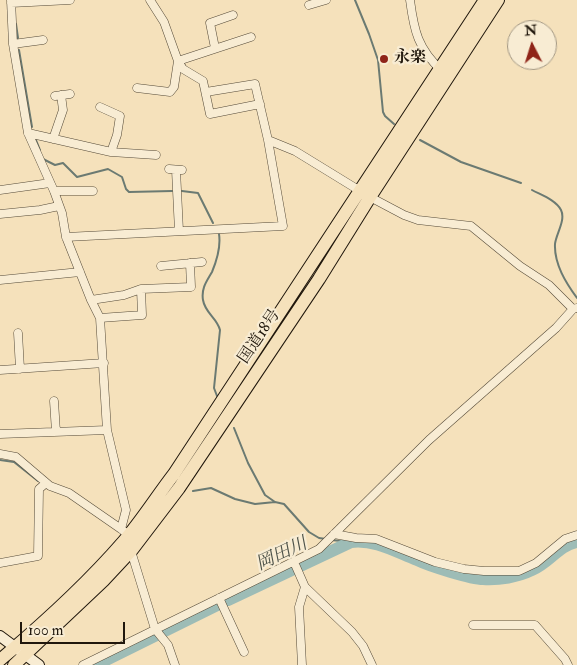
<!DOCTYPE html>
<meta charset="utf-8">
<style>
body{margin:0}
#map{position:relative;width:577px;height:665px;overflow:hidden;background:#f5e1bb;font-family:"IM FELL Double Pica",serif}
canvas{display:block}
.north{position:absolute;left:507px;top:20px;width:50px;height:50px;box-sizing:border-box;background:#f8ecd3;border:1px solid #a29783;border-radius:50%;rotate:355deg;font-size:14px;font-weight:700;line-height:20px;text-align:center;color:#20170c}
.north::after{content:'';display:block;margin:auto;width:18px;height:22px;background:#8f2418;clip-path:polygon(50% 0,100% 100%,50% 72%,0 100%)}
.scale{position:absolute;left:20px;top:622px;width:105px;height:22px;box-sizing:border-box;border:2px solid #20170c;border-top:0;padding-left:6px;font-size:15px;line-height:18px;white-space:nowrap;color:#20170c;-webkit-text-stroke:4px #f8ecd3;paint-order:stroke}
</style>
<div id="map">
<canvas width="577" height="665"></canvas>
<div class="north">N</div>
<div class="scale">100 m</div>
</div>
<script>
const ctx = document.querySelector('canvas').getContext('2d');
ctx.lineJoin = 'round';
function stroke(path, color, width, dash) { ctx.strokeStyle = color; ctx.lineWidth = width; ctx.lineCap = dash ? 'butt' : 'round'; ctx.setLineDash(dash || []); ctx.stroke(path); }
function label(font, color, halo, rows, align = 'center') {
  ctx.font = font + ' "IM FELL Double Pica","Noto Serif JP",serif'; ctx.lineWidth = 4.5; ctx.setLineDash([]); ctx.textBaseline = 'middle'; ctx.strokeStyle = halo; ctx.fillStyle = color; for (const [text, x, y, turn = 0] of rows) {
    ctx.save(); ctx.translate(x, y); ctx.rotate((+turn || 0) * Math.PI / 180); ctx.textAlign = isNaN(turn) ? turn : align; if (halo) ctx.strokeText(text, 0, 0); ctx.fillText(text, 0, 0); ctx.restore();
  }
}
stroke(new Path2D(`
 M355,0L369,34L378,60L383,112L385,116L394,124
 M16,24L18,38
 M19,50L32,127
 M36,140L40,150
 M420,140L461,162L521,183
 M43,159L55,165L63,163L77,177L108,169L122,177L126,189L129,192L172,191
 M532,190C541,195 556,200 561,210C566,220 556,234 555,244C554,264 566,283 577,298
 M182,191L198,193L213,223
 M217,396L214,388L220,330C217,318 205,313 203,300C201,288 207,281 212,272C217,260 221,247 219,234
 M234,428L248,463L265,495L275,502
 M0,460L14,462L38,481
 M193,491L211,488L235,499L255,504L275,502L284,504L309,532L319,538L326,539
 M331,540L351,542`), '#6b7a72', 2);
stroke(new Path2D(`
 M228,600L351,542C375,539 396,552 417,560C429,566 471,579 483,579C499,580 518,577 532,570C549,563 559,545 577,542
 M96,665L217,605`), '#9dbcb6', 12);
const minor = new Path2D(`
 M11,0L13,44L28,133L54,191L62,213L66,237L91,300L100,318L107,430L126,510L121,529L129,535
 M150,0L164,22L178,61L183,69L203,81L210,114L260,104
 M410,0C414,31 418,49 442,71
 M11,3L70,0
 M309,5L326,0
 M13,44L43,40
 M215,48L210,23L233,15
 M137,88L170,92L174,87L178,61L251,37
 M55,96L70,94
 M100,107L120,116L117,135L111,152
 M28,133L111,152L156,155
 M53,139L63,110L61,95
 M268,140L295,151L370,197L404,215L418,220L471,226L520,266L549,285L573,309
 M169,169L182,170
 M176,170L179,231
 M0,190L50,183
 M54,191H93
 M0,214L40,210L59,206
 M66,237L283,226L268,140L255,84L206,92
 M161,266L202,262
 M0,280L80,272
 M91,300L124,295L141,289L191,287L190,263
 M100,318L142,315L141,289
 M18,333L20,369
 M0,370L104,363
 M54,401L56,432
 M0,434L107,430
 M0,454L16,457L50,486L69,493L121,529
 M334,534L356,538L376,539L435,562L464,569L484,571H519L536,563L565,539L577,535
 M131,551L155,629L168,645L175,665
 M294,562L305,587L352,632L363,646L372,665
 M0,563L38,556L39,489L46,483
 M219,598L244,652
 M473,625H535L565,659L568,665
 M83,665L319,549L429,440L556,328L573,309L577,308
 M302,665L299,607L305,587`);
const secondary = new Path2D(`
 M0,636L39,665`);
const trunk = new Path2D(`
 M0,660C44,623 86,585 124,541C142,520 157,496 174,474L485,0
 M14,665L103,581L131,551L179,488L319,279L370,197L498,0`);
stroke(minor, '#554a38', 9);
stroke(secondary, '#20170c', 12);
stroke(trunk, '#20170c', 14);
stroke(minor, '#f8ecd3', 8);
stroke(secondary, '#f8ecd3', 10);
stroke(trunk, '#f5e1bb', 12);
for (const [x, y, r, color] of [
 [384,59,5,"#8f2418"]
]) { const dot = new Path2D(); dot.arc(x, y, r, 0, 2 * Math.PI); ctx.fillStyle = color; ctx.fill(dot); stroke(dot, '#f8ecd3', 2); }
label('bold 16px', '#20170c', '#f8ecd3', [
 ["永楽",394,59]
], 'left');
label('16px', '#20170c', '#f8ecd3', [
 ["国道18号",260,337,-56]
]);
label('italic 18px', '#4c5148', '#f8ecd3', [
 ["岡田川",282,555,-25]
]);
</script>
